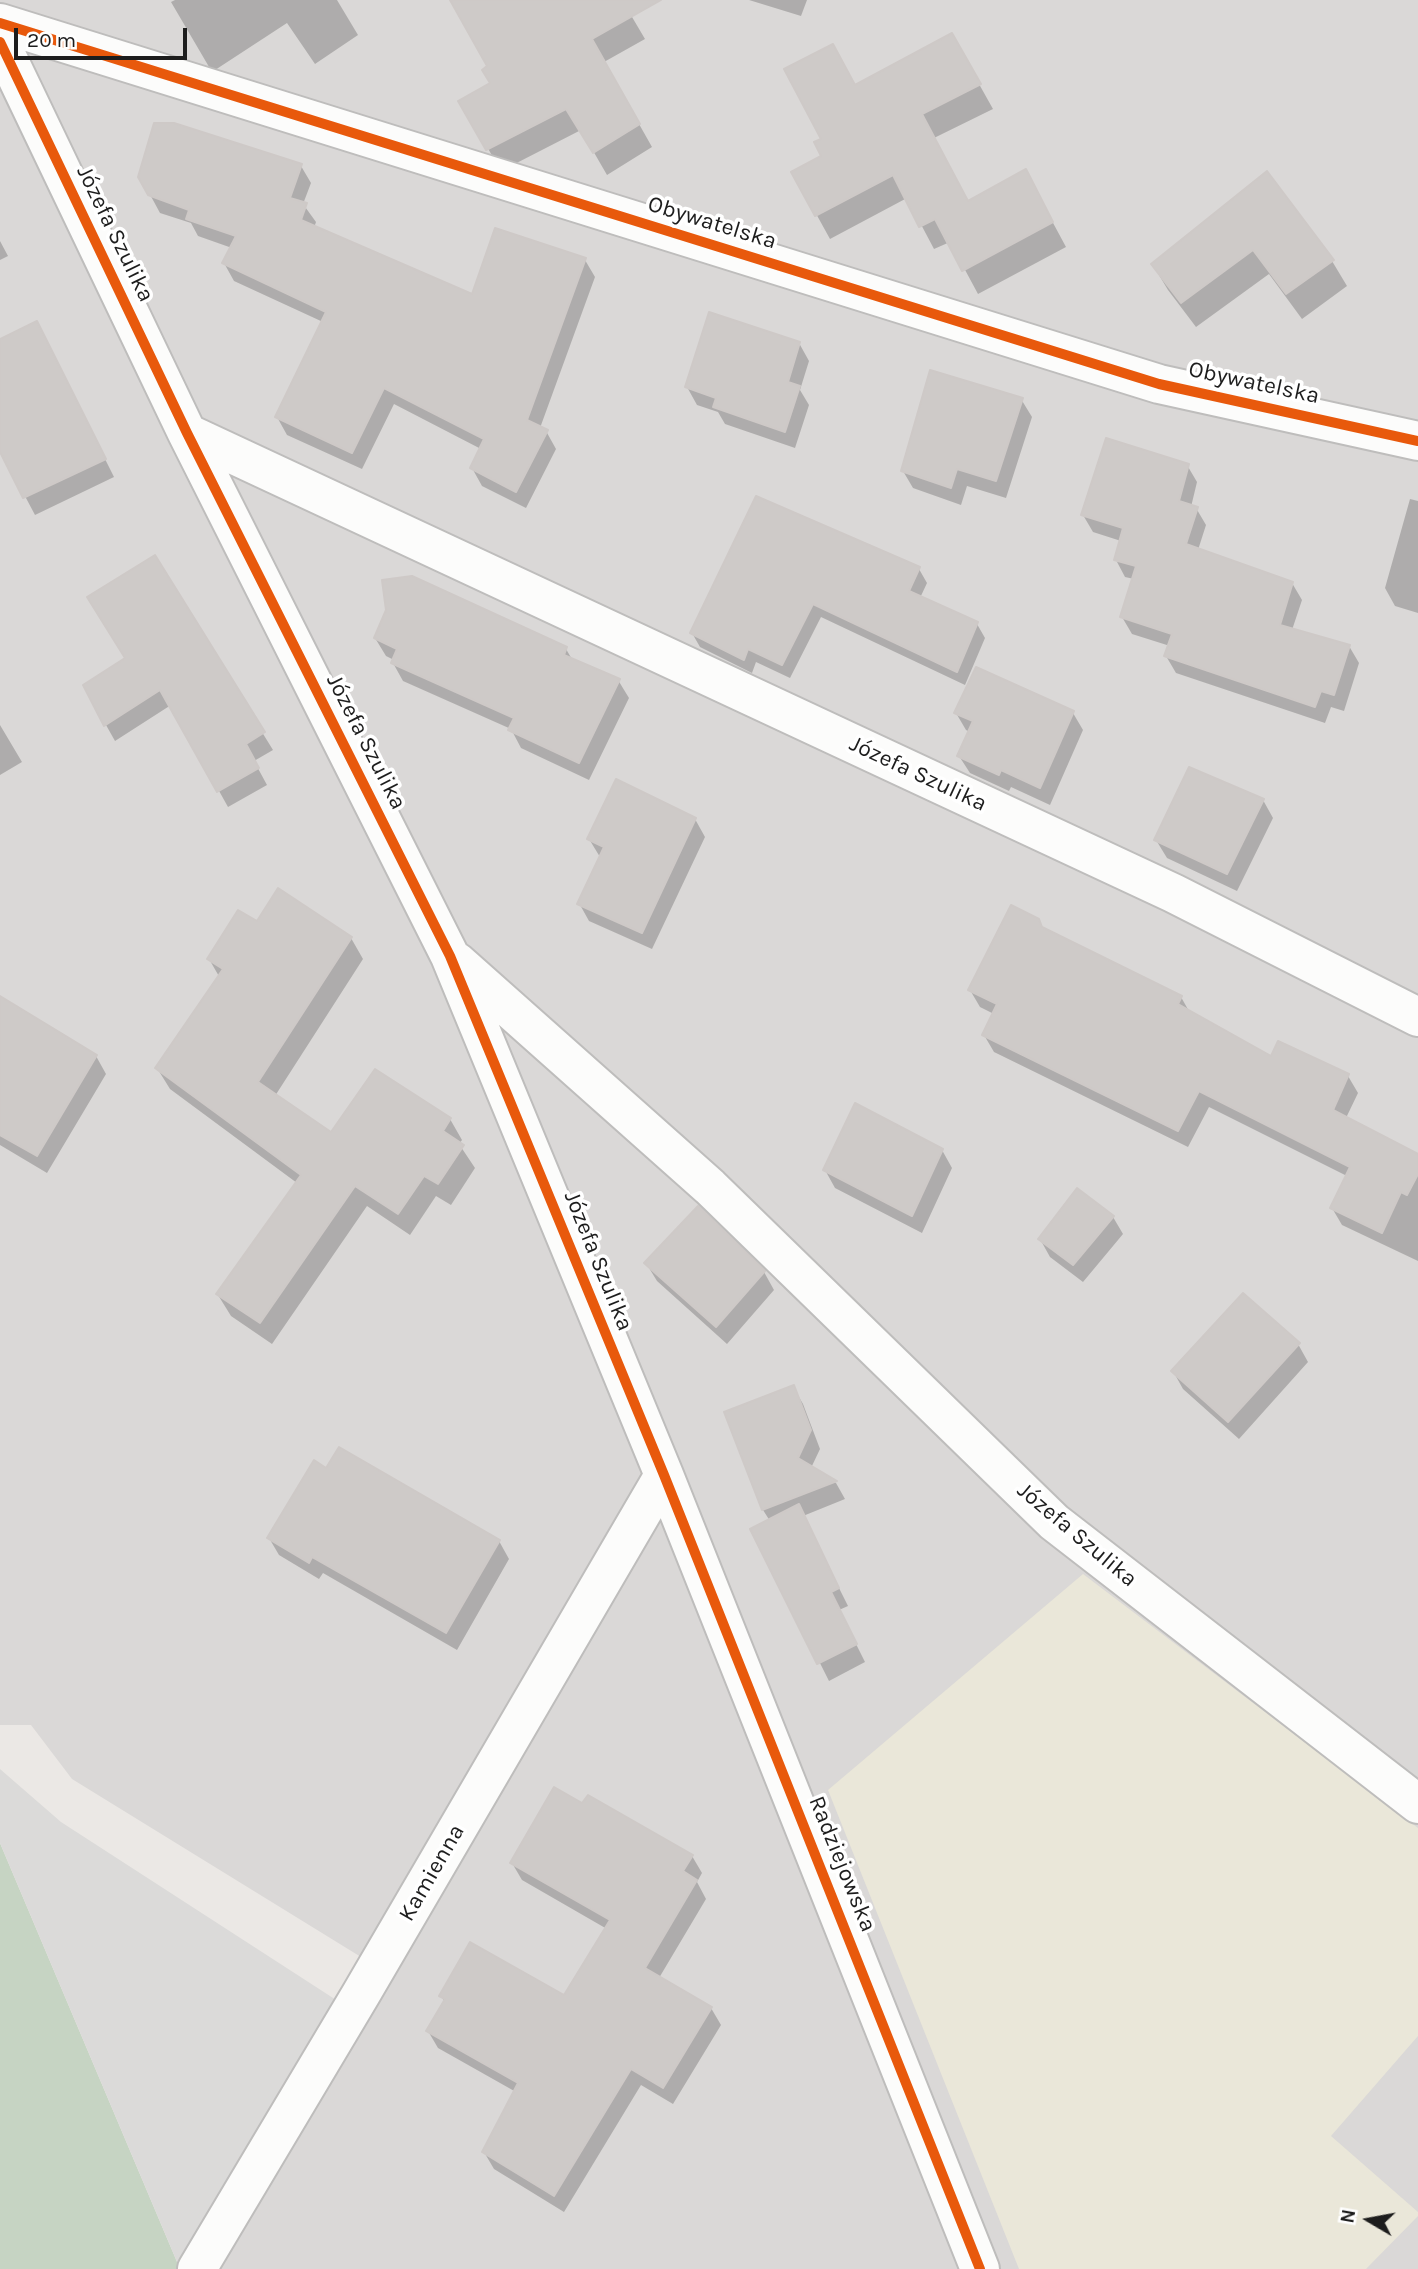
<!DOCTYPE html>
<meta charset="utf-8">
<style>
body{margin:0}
#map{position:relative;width:1418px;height:2269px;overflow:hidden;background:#ebe8e5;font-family:Karla,sans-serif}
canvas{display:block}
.north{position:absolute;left:1334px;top:2185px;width:70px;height:70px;-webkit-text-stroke:5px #fff;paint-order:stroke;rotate:280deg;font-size:19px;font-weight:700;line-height:28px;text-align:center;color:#1d1d1d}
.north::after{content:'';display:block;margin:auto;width:24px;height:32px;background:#1d1d1d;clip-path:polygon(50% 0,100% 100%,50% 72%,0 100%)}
.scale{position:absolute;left:14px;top:28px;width:173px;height:32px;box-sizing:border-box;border:4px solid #1d1d1d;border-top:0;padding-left:9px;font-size:21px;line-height:24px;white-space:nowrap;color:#1d1d1d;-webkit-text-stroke:5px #fff;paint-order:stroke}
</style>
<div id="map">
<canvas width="1418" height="2269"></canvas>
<div class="north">N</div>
<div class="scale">20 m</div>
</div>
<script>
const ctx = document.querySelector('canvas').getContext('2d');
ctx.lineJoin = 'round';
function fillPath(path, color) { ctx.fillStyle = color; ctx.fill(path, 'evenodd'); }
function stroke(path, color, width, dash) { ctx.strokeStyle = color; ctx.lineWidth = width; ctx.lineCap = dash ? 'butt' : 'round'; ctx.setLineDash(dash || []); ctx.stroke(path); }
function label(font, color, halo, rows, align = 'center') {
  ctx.font = font + ' Karla,sans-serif'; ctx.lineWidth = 7; ctx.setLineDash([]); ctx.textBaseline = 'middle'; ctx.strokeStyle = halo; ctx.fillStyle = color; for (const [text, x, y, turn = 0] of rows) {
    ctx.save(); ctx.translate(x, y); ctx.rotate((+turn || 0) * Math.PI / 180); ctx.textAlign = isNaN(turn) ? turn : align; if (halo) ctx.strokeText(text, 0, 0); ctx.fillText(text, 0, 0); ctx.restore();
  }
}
fillPath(new Path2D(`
 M0,0H1418V2269H196L361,1957L72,1779L31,1725H0Z`), '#dad8d7');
fillPath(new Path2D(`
 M1083,1574L1418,1828V2036L1331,2136L1418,2212V2216L1366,2269H1019L828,1790Z`), '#eae7d9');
fillPath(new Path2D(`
 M0,1843L180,2269H0Z`), '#c6d4c3');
fillPath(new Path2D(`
 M0,1769L61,1822L347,2007L180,2269L0,1843Z`), '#dbdad9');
fillPath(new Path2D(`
 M175,0H337L358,35L315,64L287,23L212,72L171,2Z
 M452,0H622L645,39L604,62L652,147L607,175L581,130L501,171L461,102L492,84L489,67Z
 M749,0H807L801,16Z
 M965,59L993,109L934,138L968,203L1038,195L1066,247L978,294L950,242L934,249L907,198L830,239L793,172L823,157V140L855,87Z
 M301,166L311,183L303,204L316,222L314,228L473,296L585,260L595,277L540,428L546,431L556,449L526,508L482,486L472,468L481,449L394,404L362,469L287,435L277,417L323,322L234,281L224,263L232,248L198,236L191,223L160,213L140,176Z
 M1266,173L1332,261L1347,286L1302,319L1269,274L1196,327L1168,290L1153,265Z
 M0,241L8,256L0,260Z
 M0,341H46L114,477L35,515L0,449Z
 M799,343L809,361L800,390L809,405L795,448L725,424L718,412L697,405L687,387Z
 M1021,399L1032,417L1006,498L967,486L961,505L913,488L903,471Z
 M1187,465L1197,482L1191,507L1196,508L1206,525L1198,550L1292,583L1302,600L1292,630L1349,646L1359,663L1344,711L1331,707L1325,723L1176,673L1166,656L1170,646L1132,634L1122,617L1134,579L1125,577L1116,560L1121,541L1093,532L1083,515Z
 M1410,499L1418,501V613L1395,606L1385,588Z
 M154,557L273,750L254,761L267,785L228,807L171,705L115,741L106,725Z
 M919,569L927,583L920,598L977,624L985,638L965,685L821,617L790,678L756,662L752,673L700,647L692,633Z
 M375,638L566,649L573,661L618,680L629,698L589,780L521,748L511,729L403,681L393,663L394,660L386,656Z
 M956,713H1073L1083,730L1050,805L1011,787L1009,791L970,773L959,756L970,732L966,730Z
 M0,725L22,762L0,775Z
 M1263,800L1273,818L1237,891L1167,858L1156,840Z
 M695,819L705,837L652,949L589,921L579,903L600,857L589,839Z
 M257,923L351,938L363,959L275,1096L332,1134L450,1119L462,1140L459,1144L475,1168L451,1205L436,1196L410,1235L367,1206L272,1344L231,1316L218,1295L297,1183L170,1089L157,1068L220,978L209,959Z
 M1043,930L1181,997L1190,1013L1272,1058L1348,1076L1358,1093L1346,1118L1418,1156V1261L1342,1225L1332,1208L1347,1176L1209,1107L1188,1147L994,1052L984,1035L994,1014L980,1007L970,990Z
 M0,998L96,1056L106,1074L47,1173L0,1145Z
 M942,1150L952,1168L922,1233L835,1188L825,1170Z
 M698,1208L764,1272L774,1290L727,1344L657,1281L646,1263Z
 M1113,1217L1123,1234L1083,1282L1050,1257L1040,1239Z
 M1298,1344L1308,1362L1239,1439L1183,1389L1173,1371Z
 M793,1387L803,1404L820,1449L811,1468L836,1483L845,1499L803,1516L848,1606L839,1610L865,1662L829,1681L753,1530L770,1521L763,1510L726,1413Z
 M327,1470L499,1541L509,1559L457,1650L323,1573L319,1579L279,1555L269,1538Z
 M583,1805L692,1856L702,1873L697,1882L706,1899L659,1978L711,2008L721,2025L673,2104L641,2085L564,2212L494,2169L484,2152L516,2092L438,2048L428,2031L445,2002L441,1996L565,1997L607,1929L522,1880L512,1863Z`), '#0003');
const building = new Path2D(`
 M450,0H661L592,39L640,124L593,153L566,109L486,150L458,101L490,83L482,70L487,66Z
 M952,33L981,84L922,114L968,201L1026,169L1053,222L962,271L935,219L919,227L893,175L815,216L791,172L821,156L814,142L821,139L784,69L833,44L855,85Z
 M154,123H174L302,164L290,198L307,203L301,220L472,294L495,228L586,258L527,420L548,430L516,492L470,468L484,439L384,388L352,453L275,417L326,312L222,263L236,236L186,219L189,210L148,195L138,177Z
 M1267,171L1334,260L1286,294L1253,250L1181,303L1151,264Z
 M709,312L800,342L788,382L800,386L785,432L713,407L716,398L685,387Z
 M37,321L106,459L23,498L0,452V339Z
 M930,370L1023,398L996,481L957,469L951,488L901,471Z
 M1106,438L1189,464L1179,501L1198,507L1186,544L1293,582L1280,625L1350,645L1334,695L1321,691L1315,707L1164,656L1172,634L1120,617L1136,566L1114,560L1123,528L1081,515Z
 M756,496L920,567L909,591L978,622L957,672L813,604L782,665L748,649L744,660L690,633Z
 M155,555L265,732L246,744L259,768L217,792L160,690L104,726L83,685L125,658L87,597Z
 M412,576L567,647L564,655L620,679L579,763L508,730L514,718L391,663L397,649L374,638L386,610L382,580Z
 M976,667L1074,711L1040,788L1001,770L999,775L957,756L973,721L954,713Z
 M1189,767L1264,799L1227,874L1154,840Z
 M616,779L696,818L642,933L577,904L604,847L587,839Z
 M278,888L352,937L258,1082L331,1132L375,1069L451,1118L443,1131L464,1145L438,1184L424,1176L398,1214L355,1186L260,1323L216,1294L301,1175L155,1068L223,969L207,959L238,910L257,921Z
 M1011,905L1039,919L1042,927L1182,996L1178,1004L1271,1056L1278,1041L1349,1074L1333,1110L1418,1154V1174L1407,1195L1401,1192L1382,1233L1330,1208L1350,1167L1199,1091L1178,1131L982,1035L997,1004L968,990Z
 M0,996L97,1055L37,1156L0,1135Z
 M855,1103L943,1149L912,1216L823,1170Z
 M1077,1188L1114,1216L1073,1265L1038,1239Z
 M698,1206L765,1271L716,1327L644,1263Z
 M1243,1293L1300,1343L1228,1422L1171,1371Z
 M794,1385L811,1430L798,1458L837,1481L762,1510L724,1412Z
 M339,1447L500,1540L446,1633L312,1557L309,1563L267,1538L314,1460L326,1468Z
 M799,1504L839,1588L831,1592L857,1644L817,1664L750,1529Z
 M554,1787L582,1803L588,1795L693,1855L683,1871L697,1880L645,1968L712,2007L663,2088L631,2069L554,2196L482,2152L518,2083L426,2031L445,1999L439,1996L470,1942L564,1995L610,1920L510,1863Z`);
fillPath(building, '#cecac8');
stroke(building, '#cec9c7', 2);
const minor = new Path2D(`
 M0,23L1159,384L1418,441
 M0,42L187,433L450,956L664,1475L980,2269
 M187,433L1173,893L1418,1017
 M457,962L710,1187L1054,1522L1418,1804
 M197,2269L361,1994L664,1475`);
stroke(minor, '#bebdbc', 42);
stroke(minor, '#fcfcfb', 38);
stroke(new Path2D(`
 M0,23L1159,384L1418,441
 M0,42L187,433L450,956L664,1475L980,2269`), '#e8590c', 10);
label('23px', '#1d1d1d', '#fff', [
 ["Obywatelska",712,223,17],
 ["Józefa Szulika",115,234,64],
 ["Obywatelska",1254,383,12],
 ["Józefa Szulika",366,742,63],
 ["Józefa Szulika",918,774,25],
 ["Józefa Szulika",598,1261,68],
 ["Józefa Szulika",1077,1535,40],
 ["Radziejowska",842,1864,68],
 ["Kamienna",432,1873,-60]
]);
</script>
